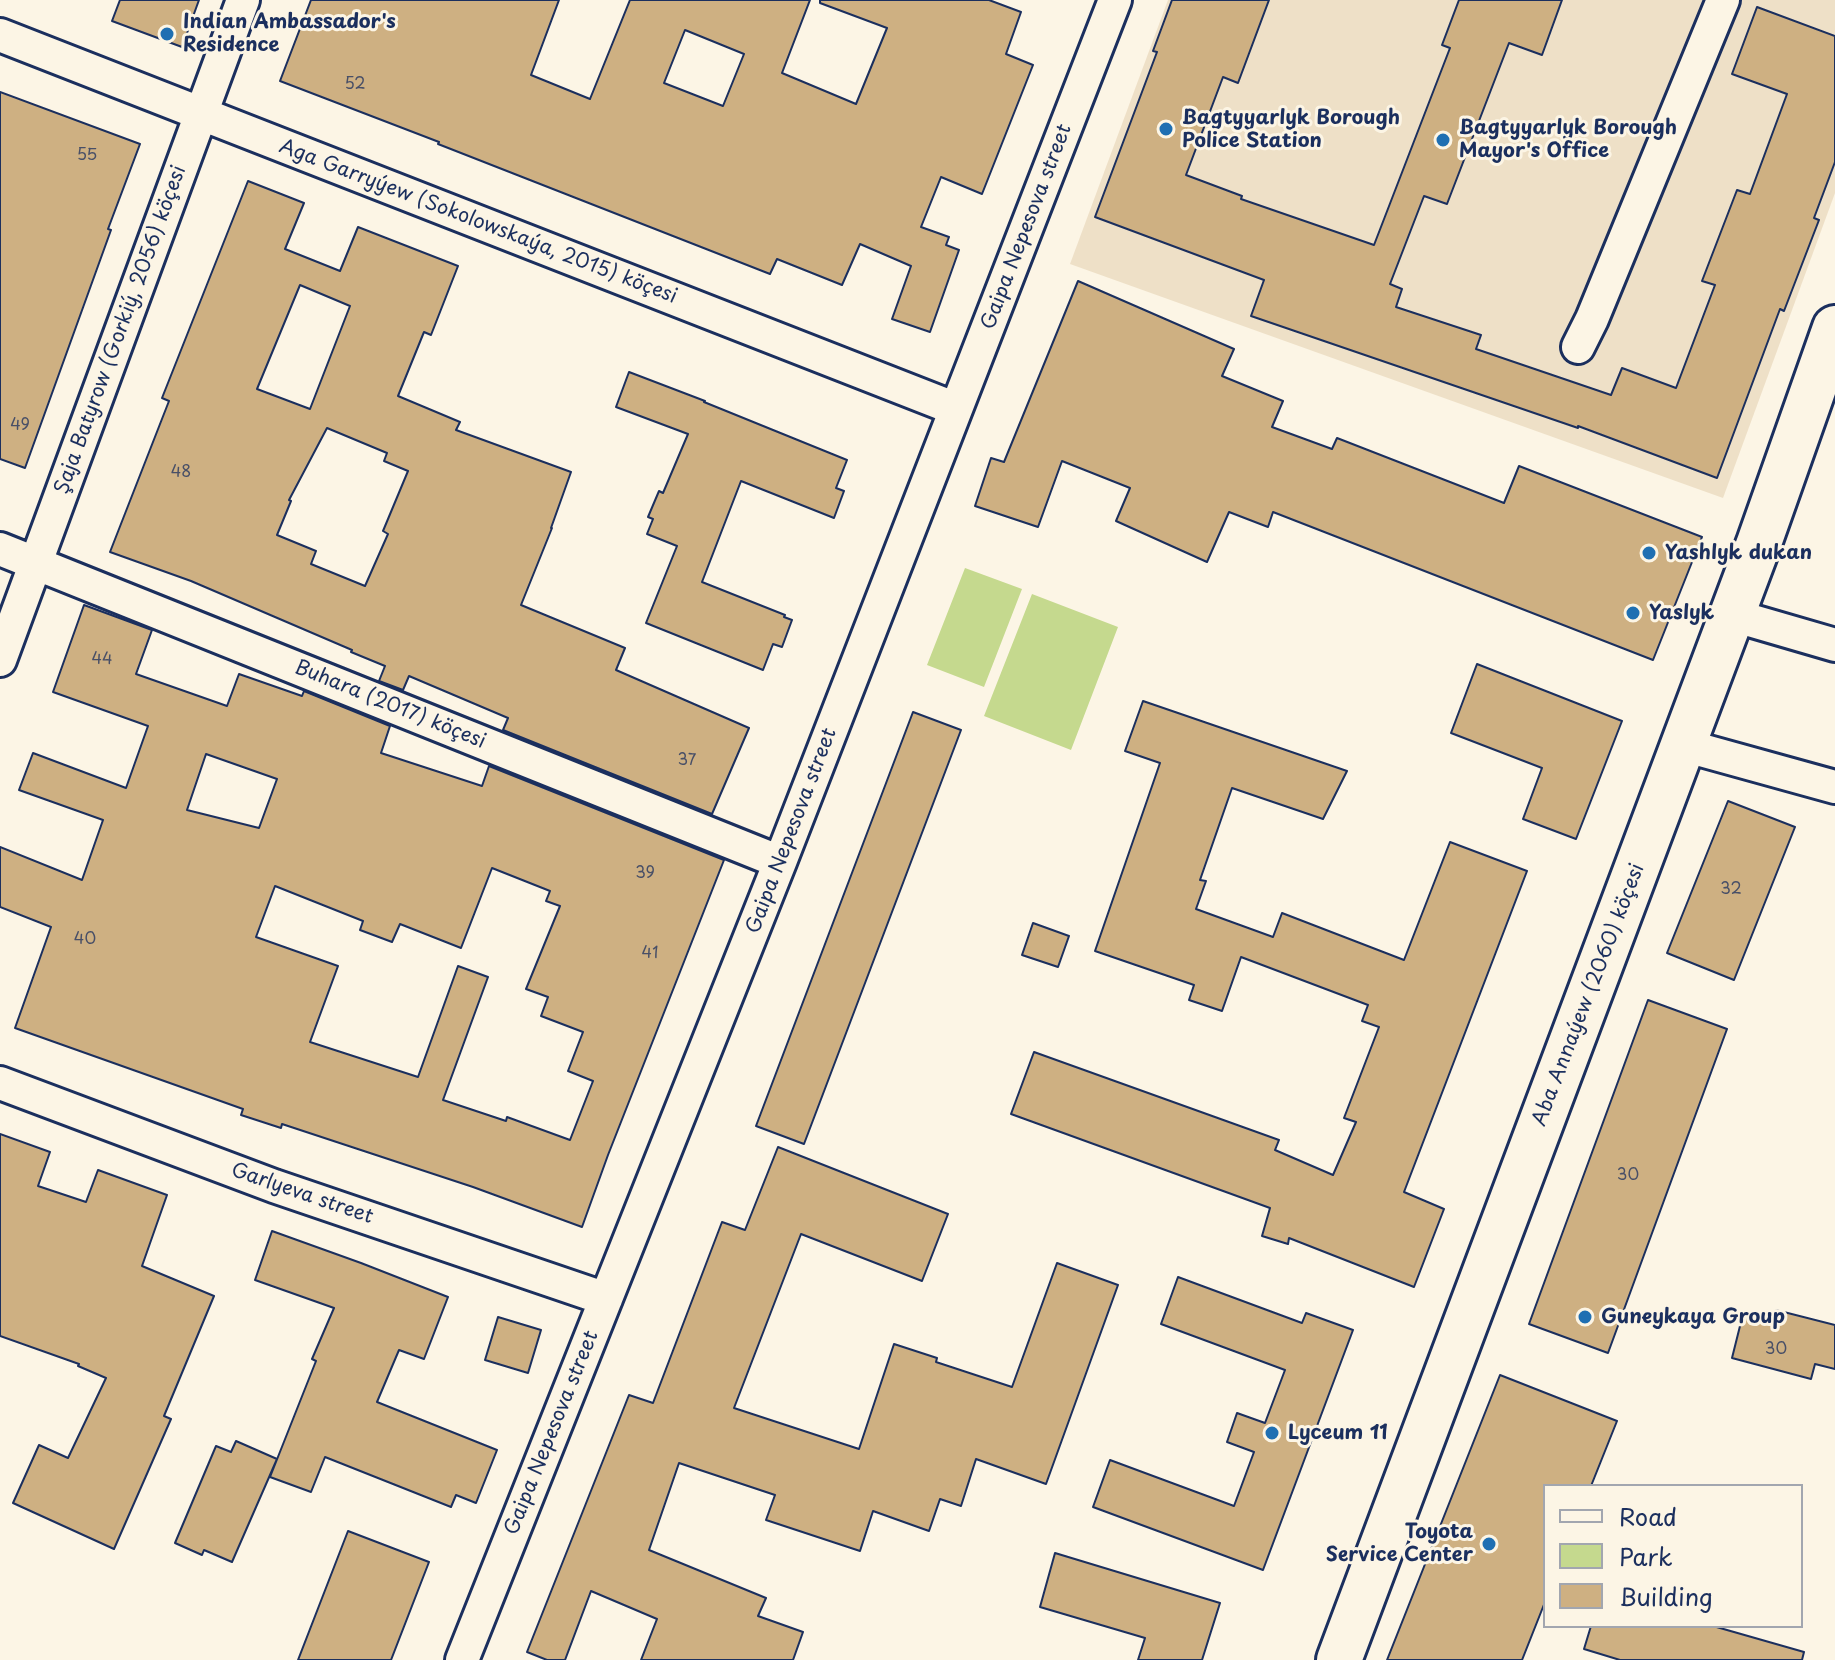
<!DOCTYPE html>
<meta charset="utf-8">
<style>
body{margin:0}
#map{position:relative;width:1835px;height:1660px;overflow:hidden;background:#fcf5e5;font-family:"Playpen Sans",sans-serif}
canvas{display:block}
.legend{position:absolute;left:1543px;top:1484px;width:260px;height:144px;box-sizing:border-box;background:#fcf5e5;border:2px solid #a2a6af;margin:0;padding:10px 14px;list-style:none;font-size:24px;color:#1b2f5e}
.legend li{display:flex;align-items:center;gap:16px;height:40px}
.legend b{width:40px;border:2px solid #a2a6af}
</style>
<div id="map">
<canvas width="1835" height="1660"></canvas>
<ul class="legend">
<li><b style="height:10px;background:#fcf5e5"></b>Road</li>
<li><b style="height:22px;background:#c5d98e"></b>Park</li>
<li><b style="height:22px;background:#ceb082"></b>Building</li>
</ul>
</div>
<script>
const ctx = document.querySelector('canvas').getContext('2d');
ctx.lineJoin = 'round';
function fillPath(path, color) { ctx.fillStyle = color; ctx.fill(path, 'evenodd'); }
function stroke(path, color, width, dash) { ctx.strokeStyle = color; ctx.lineWidth = width; ctx.lineCap = dash ? 'butt' : 'round'; ctx.setLineDash(dash || []); ctx.stroke(path); }
function label(font, color, halo, rows, align = 'center') {
  ctx.font = font + ' "Playpen Sans",sans-serif'; ctx.lineWidth = 6; ctx.setLineDash([]); ctx.textBaseline = 'middle'; ctx.strokeStyle = halo; ctx.fillStyle = color; for (const [text, x, y, turn = 0] of rows) {
    ctx.save(); ctx.translate(x, y); ctx.rotate((+turn || 0) * Math.PI / 180); ctx.textAlign = isNaN(turn) ? turn : align; if (halo) ctx.strokeText(text, 0, 0); ctx.fillText(text, 0, 0); ctx.restore();
  }
}
fillPath(new Path2D(`
 M1168,0H1835V193L1723,498L1070,264Z`), '#eee0c7');
fillPath(new Path2D(`
 M965,568L1022,589L984,687L927,665Z
 M1032,594L1118,627L1071,750L984,716Z`), '#c5d98e');
const building = new Path2D(`
 M120,0H199L182,47L112,21Z
 M311,0H559L531,75L590,99L630,0H810L782,73L856,104L887,28L820,3V0H989L1021,12L1006,54L1033,65L982,194L941,177L921,227L949,237L946,245L959,250L930,332L892,319L911,266L860,244L842,285L777,259L770,274L438,144L439,142L280,81ZM685,30L744,54L723,106L664,83Z
 M1172,0H1269L1238,83L1223,77L1186,175L1242,196L1241,199L1374,245L1450,48L1442,45L1459,0H1562L1542,55L1509,43L1447,204L1424,196L1390,284L1402,289L1396,307L1481,335L1476,349L1611,395L1622,368L1676,388L1715,285L1702,281L1737,190L1750,194L1787,94L1732,74L1757,7L1835,36V162L1814,218L1819,220L1784,311L1780,309L1717,478L1578,426V428L1251,316L1264,280L1095,217L1157,52L1153,51Z
 M0,92L140,144L108,229L111,230L25,468L0,459Z
 M248,181L304,203L285,249L340,271L358,227L458,266L431,335L424,332L398,396L460,422L456,430L571,472L551,528H552L521,605L625,648L616,670L749,728L712,814L503,730L508,718L409,676L403,690L379,681L385,666L351,652L352,650L191,581L110,552L169,401L162,398ZM300,285L350,306L310,409L257,389ZM327,428L387,453L384,461L408,471L383,531L388,534L365,586L311,564L316,551L277,535L291,501L289,500Z
 M1078,281L1234,349L1222,376L1283,401L1272,427L1332,449L1337,438L1504,503L1519,466L1702,537L1653,660L1273,512L1268,527L1229,512L1207,562L1116,521L1130,488L1062,461L1038,527L975,506L991,458L1004,462Z
 M629,372L705,401L704,402L847,460L836,488L844,491L834,518L741,481L702,582L785,615L784,617L792,620L782,647L773,644L763,670L646,623L677,546L647,534L653,519L648,517L659,491L663,493L688,434L616,407Z
 M84,605L152,630L136,674L227,706L239,674L302,696L304,691L390,726L381,753L482,786L489,766L724,860L608,1155L582,1227L473,1187L282,1124L281,1128L241,1115L243,1109L15,1028L51,927L0,907V847L82,880L103,820L19,790L33,753L126,788L148,726L53,692ZM206,754L277,779L259,828L187,810ZM492,868L550,891L546,901L560,906L526,989L548,997L541,1016L583,1032L568,1071L593,1081L570,1140L507,1117L506,1121L443,1100L488,977L458,966L418,1077L310,1042L338,966L256,937L275,886L363,921L360,930L392,942L400,924L461,948Z
 M1477,664L1622,721L1576,839L1523,819L1542,768L1451,733Z
 M1143,701L1347,771L1323,819L1232,788L1200,880L1206,881L1196,909L1273,937L1282,913L1404,960L1450,842L1527,871L1404,1192L1444,1209L1414,1287L1289,1238L1288,1244L1262,1236L1270,1208L1011,1114L1034,1052L1279,1140L1275,1150L1333,1175L1356,1122L1344,1118L1379,1027L1362,1021L1368,1005L1241,957L1222,1011L1189,1000L1194,985L1095,951L1160,763L1125,751Z
 M913,712L961,730L804,1144L756,1126Z
 M1728,801L1795,827L1734,980L1667,953Z
 M1033,923L1069,936L1058,967L1022,955Z
 M1648,1000L1727,1029L1608,1353L1529,1324Z
 M0,1134L50,1152L38,1186L86,1202L98,1170L167,1195L142,1266L214,1296L164,1416L171,1419L114,1549L13,1503L39,1445L68,1458L106,1378L78,1366L79,1364L0,1336Z
 M778,1147L948,1214L922,1281L801,1234L734,1408L859,1449L894,1344L937,1358L936,1362L1012,1387L1057,1263L1118,1285L1046,1484L976,1459L961,1506L940,1499L929,1531L873,1511L860,1551L766,1520L775,1495L679,1463L649,1550L766,1598L758,1616L803,1632L793,1660H641L657,1619L591,1591L565,1660H547L527,1652L629,1395L653,1403L722,1222L745,1230Z
 M272,1231L361,1263L448,1297L424,1359L399,1350L377,1402L497,1450L476,1503L456,1495L451,1507L325,1457L311,1492L270,1477L316,1361L312,1359L334,1308L255,1280Z
 M1178,1277L1302,1323L1306,1313L1353,1330L1263,1570L1093,1507L1110,1460L1234,1506L1254,1452L1227,1442L1237,1413L1265,1423L1285,1370L1161,1324Z
 M1776,1310L1835,1325V1369L1815,1364L1811,1379L1732,1358L1743,1314L1774,1322Z
 M498,1317L541,1330L528,1373L485,1360Z
 M1500,1375L1617,1421L1591,1486H1545V1602L1522,1660H1387Z
 M236,1441L277,1459L232,1562L204,1550L202,1555L175,1543L216,1446L231,1452Z
 M348,1531L429,1562L391,1660H298Z
 M1055,1553L1220,1603L1202,1660H1138L1145,1638L1040,1607Z
 M1591,1626H1713L1804,1652L1802,1660H1620L1584,1649Z`);
fillPath(building, '#ceb082');
stroke(building, '#1b2f5e', 2);
const street = new Path2D(`
 M0,35L956,409
 M1578,347L1592,319L1723,0
 M0,549L780,862
 M1732,615L1835,645
 M0,660L243,0
 M1683,745L1835,787
 M0,1083L274,1186L606,1299
 M462,1660L780,862L1115,0`);
const secondary = new Path2D(`
 M1339,1660L1759,543L1835,328`);
stroke(street, '#1b2f5e', 38);
stroke(secondary, '#1b2f5e', 50);
stroke(street, '#fcf5e5', 32);
stroke(secondary, '#fcf5e5', 44);
for (const [x, y, r, color] of [
 [167,34,8,"#1f6fb2"],
 [1166,129,8,"#1f6fb2"],
 [1443,140,8,"#1f6fb2"],
 [1649,553,8,"#1f6fb2"],
 [1633,613,8,"#1f6fb2"],
 [1585,1317,8,"#1f6fb2"],
 [1272,1433,8,"#1f6fb2"],
 [1489,1544,8,"#1f6fb2"]
]) { const dot = new Path2D(); dot.arc(x, y, r, 0, 2 * Math.PI); ctx.fillStyle = color; ctx.fill(dot); stroke(dot, '#fcf5e5', 3); }
label('16px', '#484f67', null, [
 ["52",355,85],
 ["55",87,156],
 ["49",20,426],
 ["48",181,473],
 ["44",102,660],
 ["37",687,761],
 ["39",645,874],
 ["32",1731,890],
 ["40",85,940],
 ["41",650,954],
 ["30",1628,1176],
 ["30",1776,1350]
]);
label('bold 20px', '#1b2f5e', '#fcf5e5', [
 ["Indian Ambassador's",183,22],
 ["Residence",183,45],
 ["Bagtyyarlyk Borough",1182,118],
 ["Police Station",1182,141],
 ["Bagtyyarlyk Borough",1459,128],
 ["Mayor's Office",1459,151],
 ["Yashlyk dukan",1665,553],
 ["Yaslyk",1649,613],
 ["Guneykaya Group",1601,1317],
 ["Lyceum 11",1288,1433],
 ["Toyota",1473,1532,"right"],
 ["Service Center",1473,1555,"right"]
], 'left');
label('20px', '#1b2f5e', '#fcf5e5', [
 ["Aga Garryýew (Sokolowskaýa, 2015) köçesi",478,222,21],
 ["Gaipa Nepesova street",1027,227,-69],
 ["Şaja Batyrow (Gorkiý, 2056) köçesi",121,330,-70],
 ["Buhara (2017) köçesi",390,705,22],
 ["Gaipa Nepesova street",792,831,-69],
 ["Aba Annaýew (2060) köçesi",1589,995,-69],
 ["Garlyeva street",302,1194,19],
 ["Gaipa Nepesova street",552,1433,-68]
]);
</script>
